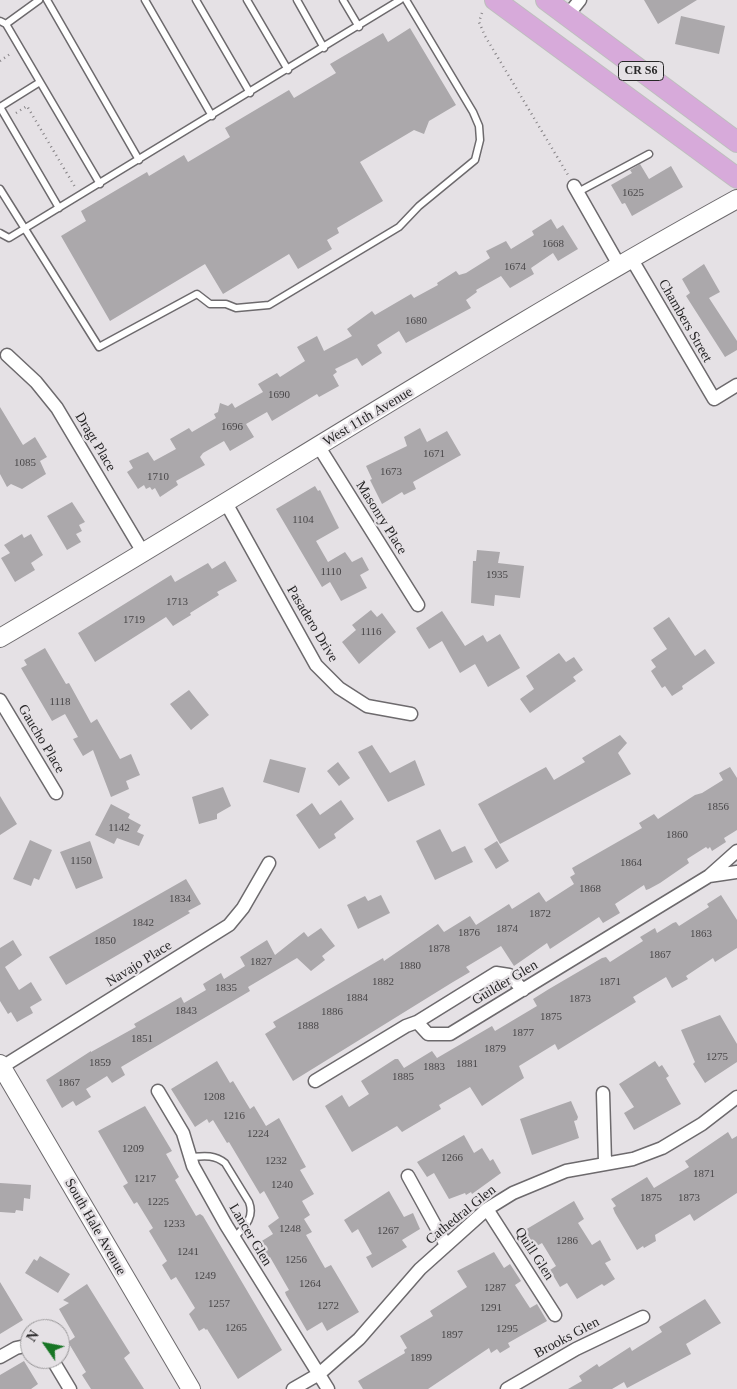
<!DOCTYPE html>
<style>
body{margin:0}
#map{position:relative;width:737px;height:1389px;overflow:hidden;background:#e5e1e5;font-family:Georgia,serif}
canvas{display:block}
.north{position:absolute;left:20px;top:1319px;width:50px;height:50px;box-sizing:border-box;background:#e5e1e5;border:1px solid #999799;border-radius:50%;rotate:303deg;font-size:14px;font-weight:700;line-height:20px;text-align:center;color:#282728}
.north::after{content:'';display:block;margin:auto;width:18px;height:22px;background:#177524;clip-path:polygon(50% 0,100% 100%,50% 72%,0 100%)}
</style>
<div id="map">
<canvas width="737" height="1389"></canvas>
<div class="north">N</div>
</div>
<script>
const ctx = document.querySelector('canvas').getContext('2d');
ctx.lineJoin = 'round';
function fillPath(path, color) { ctx.fillStyle = color; ctx.fill(path, 'evenodd'); }
function stroke(path, color, width, dash) { ctx.strokeStyle = color; ctx.lineWidth = width; ctx.lineCap = dash ? 'butt' : 'round'; ctx.setLineDash(dash || []); ctx.stroke(path); }
function label(font, color, halo, rows, align = 'center') {
  ctx.font = font + ' Georgia,serif'; ctx.lineWidth = 4.5; ctx.setLineDash([]); ctx.textBaseline = 'middle'; ctx.strokeStyle = halo; ctx.fillStyle = color; for (const [text, x, y, turn = 0] of rows) {
    ctx.save(); ctx.translate(x, y); ctx.rotate((+turn || 0) * Math.PI / 180); ctx.textAlign = isNaN(turn) ? turn : align; if (halo) ctx.strokeText(text, 0, 0); ctx.fillText(text, 0, 0); ctx.restore();
  }
}
fillPath(new Path2D(`
 M644,0H697L658,24Z
 M681,16L725,26L719,54L675,44Z
 M410,28L456,105L429,121L424,134L414,130L360,162L383,201L337,228L339,233L327,240L332,249L298,269L289,254L223,294L205,264L110,321L61,236L86,221L81,211L147,172L149,176L184,155L188,162L230,137L225,128L289,90L294,98L336,73L330,64L383,33L388,42Z
 M640,164L649,179L671,166L683,187L632,216L625,203L622,204L611,185L632,173L630,170Z
 M551,219L557,229L563,225L578,249L558,261L553,253L531,268L534,274L510,288L501,276L476,290L477,292L466,300L471,308L406,343L399,331L377,345L382,353L362,366L357,358L335,369L337,372L333,375L339,386L319,397L317,394L272,421L267,412L246,424L254,437L230,451L224,441L203,453L200,457L205,465L176,481L178,485L160,497L155,488L152,490L150,487L146,489L144,485L138,489L127,472L133,468L129,461L148,452L154,461L176,449L170,439L189,428L192,432L216,418L214,414L218,412L220,403L228,406L232,403L235,408L263,392L258,384L277,373L280,377L305,361L297,347L317,336L324,351L352,336L347,329L372,311L375,315L411,294L414,298L438,285L437,283L456,271L459,275L466,273L490,258L486,251L506,241L511,249L534,235L532,231Z
 M704,264L720,292L709,298L737,341V350L725,357L686,296L690,293L682,279Z
 M0,407L23,445L35,437L47,457L40,461L46,474L22,489L11,484L7,487L0,474Z
 M420,428L427,442L447,431L461,455L413,482L416,489L404,495L402,492L382,504L370,480L372,479L366,466L407,446L404,437Z
 M315,486L318,491L320,490L339,528L316,541L328,562L345,552L352,562L362,557L369,570L360,575L367,588L341,601L330,582L322,587L276,509Z
 M72,502L85,522L79,525L82,531L76,534L81,542L67,550L47,516Z
 M22,534L24,538L31,534L43,555L31,563L35,570L15,582L1,558L10,553L4,545Z
 M477,550L500,552L498,563L524,566L520,598L495,595L494,606L471,603L473,561H476Z
 M225,561L237,581L217,592L219,595L190,613L191,615L173,626L166,617L95,662L78,633L171,575L175,582L208,563L212,569Z
 M371,610L377,617L382,613L396,632L359,664L342,642L356,630L352,625Z
 M442,611L465,646L483,635L487,642L500,634L520,668L488,687L475,664L460,673L442,641L429,649L416,628Z
 M669,617L695,656L705,649L715,663L682,686L683,689L672,696L665,686L662,688L651,671L656,667L651,660L667,649L653,628Z
 M45,648L66,684L69,683L91,723L97,719L120,759L131,754L140,775L126,781L129,789L111,797L93,750L83,756L73,739L78,737L65,714L52,721L21,668L27,665L24,660Z
 M559,653L566,662L574,657L583,670L573,677L576,681L530,713L520,699L534,689L526,676Z
 M189,690L209,715L191,730L170,704Z
 M620,735L627,743L618,753L631,774L500,844L478,804L546,767L554,780L585,762L582,758Z
 M372,745L390,773L415,760L425,785L388,802L358,752Z
 M270,759L306,768L299,793L263,782Z
 M338,762L350,778L339,786L327,771Z
 M730,767L737,778V830L724,838L726,842L712,851L710,847L708,849L706,847L687,859L689,863L660,883L649,889L646,890L644,885L615,904L620,913L603,923L599,917L550,949L547,943L514,966L501,946L466,967L470,972L453,982L293,1081L265,1034L276,1027L273,1022L383,958L384,961L438,924L444,932L470,916L476,925L509,904L512,909L539,892L546,902L574,884L570,877L575,874L572,868L642,828L639,823L654,814L658,819L695,795L702,793L723,780L719,773Z
 M223,787L231,806L217,814V819L199,824L192,797Z
 M0,796L17,824L0,835Z
 M341,800L354,819L334,834L336,838L319,849L296,815L312,803L320,815Z
 M111,804L130,814L128,818L141,825L137,832L144,835L139,846L117,838L114,844L95,835Z
 M440,829L452,852L465,846L473,862L435,880L416,841Z
 M30,840L52,850L39,880L34,878L31,886L13,879Z
 M90,841L103,878L76,889L60,852Z
 M497,841L509,861L496,869L484,849Z
 M186,879L201,904L188,911L190,913L66,985L49,957Z
 M381,895L390,913L358,929L347,905L365,896L368,901Z
 M721,895L737,920V948L715,962L713,958L686,976L688,979L672,988L666,977L633,997L636,1002L558,1050L555,1044L519,1066L524,1078L482,1106L470,1087L439,1105L441,1109L402,1132L397,1126L352,1152L325,1106L342,1095L349,1107L369,1094L361,1081L395,1059H398L404,1068L432,1051L437,1058L492,1026L495,1031L537,1006L533,999L549,989L602,958L606,957L610,962L643,941L640,937L655,928L657,933L673,923L676,922L679,926L709,907L707,904Z
 M321,928L335,946L322,956L325,960L311,971L297,958L248,987L250,991L121,1067L125,1075L112,1083L107,1076L86,1089L91,1097L76,1106L73,1101L62,1108L46,1080L91,1051V1052L136,1027L134,1024L181,997L184,1003L206,990L203,984L221,973L224,979L245,966L240,957L267,940L275,955L304,932L308,937Z
 M13,940L22,955L5,967L19,990L31,982L42,1000L30,1007L33,1013L17,1022L11,1012L8,1014L0,1001V948Z
 M720,1015L737,1044V1062L705,1083L693,1064L695,1062L681,1030Z
 M217,1061L230,1083L233,1081L250,1109L254,1106L266,1126L279,1118L306,1167L300,1170L314,1194L302,1201L310,1215L304,1219L312,1232L306,1235L325,1268L331,1265L359,1312L327,1331L322,1322L307,1331L286,1295L285,1292L289,1290L270,1257L264,1259L257,1248V1244L273,1234L268,1226L279,1218L264,1191L260,1194L229,1142L227,1143L213,1120L209,1123L207,1119L195,1127L171,1089Z
 M655,1061L659,1067L662,1065L669,1076L666,1078L681,1104L634,1130L624,1113L634,1107L619,1084Z
 M571,1101L578,1117L577,1120L574,1121L579,1138L532,1155L520,1119Z
 M145,1106L172,1151L166,1154L179,1177L175,1180L196,1216L200,1214L203,1216L282,1350L238,1379L207,1329L206,1330L204,1328L199,1331L189,1314L195,1308L176,1277L171,1280L162,1265L167,1261L149,1231L153,1228L137,1202L134,1204L123,1186L128,1183L98,1131Z
 M728,1132L732,1139L737,1136V1193L694,1221L690,1214L655,1235L656,1241L644,1248L643,1246L637,1250L615,1213L613,1208L616,1206L611,1199L647,1177L654,1188L689,1167L685,1161L687,1160Z
 M464,1135L474,1153L482,1148L490,1161L493,1159L501,1173L472,1194L471,1192L466,1195L465,1193L449,1199L434,1173L427,1177L417,1162Z
 M0,1183L31,1185L30,1199L24,1198L23,1211L16,1210L15,1213L0,1212Z
 M389,1191L404,1217L413,1213L420,1229L402,1240L407,1247L372,1268L366,1257L372,1254L358,1229L352,1233L344,1220Z
 M574,1201L584,1219L578,1223L592,1245L600,1240L611,1260L605,1263L615,1279L604,1286L602,1284L577,1299L567,1283L560,1287L550,1270L556,1266L542,1243L535,1247L525,1230Z
 M494,1252L504,1268L510,1264L521,1281L515,1285L530,1308L537,1304L547,1321L508,1343L510,1347L500,1353L497,1349L491,1353L489,1348L428,1389H363L358,1381L405,1353L404,1350L407,1348L400,1336L433,1316L430,1311L467,1287L457,1271Z
 M40,1256L70,1274L58,1293L25,1273L34,1259L37,1261Z
 M0,1282L23,1320L0,1334Z
 M87,1284L130,1353L124,1358L144,1389H91L82,1375L86,1372L68,1342L75,1337L59,1309L69,1303L63,1300Z
 M705,1299L721,1323L686,1344L691,1354L627,1388L624,1382L612,1389H568L582,1381L579,1376L597,1364L599,1367L630,1347L632,1351L662,1332L659,1327Z
 M24,1361L38,1384L31,1389H0V1375Z`), '#aba8ab');
const lane = new Path2D(`
 M47,0L139,160
 M145,0L212,116
 M196,0L250,93
 M247,0L288,70
 M297,0L324,48
 M343,0L359,27
 M0,21L6,24L39,0
 M6,24L100,184
 M0,107L59,208
 M0,107L40,82
 M0,189L99,347L197,294L210,304H226L236,308L269,305L399,227L419,206L475,160L480,140L479,126L473,112L406,0
 M578,192L649,154
 M0,233L9,238L400,0
 M190,1157C203,1156 214,1154 225,1163L249,1202C255,1218 244,1227 234,1238`);
const street = new Path2D(`
 M567,16L580,0
 M574,186L619,265
 M631,258L714,399L737,385
 M7,355L36,382L57,408L144,554
 M319,447L418,605
 M226,503L316,665L339,688L367,706L411,714
 M0,700L56,793
 M709,876L737,872
 M417,1022L496,973L509,975L523,990
 M2,1067L229,925L243,908L269,863
 M315,1081L406,1026L417,1022L428,1034H450L709,876L737,851
 M158,1091L183,1133L193,1166L226,1225L328,1389
 M603,1093L605,1162
 M408,1176L446,1245
 M487,1209L555,1315
 M0,1357L16,1348L30,1345
 M52,1359L70,1389
 M293,1389L319,1374L359,1339L420,1269L487,1209L513,1193L566,1171L633,1159L662,1148L702,1124L737,1097
 M507,1389L576,1349L643,1317`);
const secondary = new Path2D(`
 M0,638C247,493 487,337 737,199
 M0,1064L191,1389`);
const primary = new Path2D(`
 M495,0L737,178
 M546,0L737,142`);
stroke(lane, '#6d6a6d', 9);
stroke(street, '#6d6a6d', 15);
stroke(secondary, '#6d6a6d', 20);
stroke(primary, '#bebebe', 22);
stroke(new Path2D(`
 M482,13L479,22L485,36L568,175
 M0,61L10,54
 M16,113L27,106L75,187`), '#848184', 2.5, [1, 4]);
stroke(lane, '#fff', 6);
stroke(street, '#fff', 12);
stroke(secondary, '#fff', 18);
stroke(primary, '#d7aada', 20);
label('11px', '#494749', null, [
 ["1625",633,193],
 ["1668",553,244],
 ["1674",515,267],
 ["1680",416,321],
 ["1690",279,395],
 ["1696",232,427],
 ["1671",434,454],
 ["1085",25,463],
 ["1673",391,472],
 ["1710",158,477],
 ["1104",303,520],
 ["1110",331,572],
 ["1935",497,575],
 ["1713",177,602],
 ["1719",134,620],
 ["1116",371,632],
 ["1118",60,702],
 ["1856",718,807],
 ["1142",119,828],
 ["1860",677,835],
 ["1150",81,861],
 ["1864",631,863],
 ["1868",590,889],
 ["1834",180,899],
 ["1872",540,914],
 ["1842",143,923],
 ["1874",507,929],
 ["1876",469,933],
 ["1863",701,934],
 ["1850",105,941],
 ["1878",439,949],
 ["1867",660,955],
 ["1827",261,962],
 ["1880",410,966],
 ["1882",383,982],
 ["1871",610,982],
 ["1835",226,988],
 ["1884",357,998],
 ["1873",580,999],
 ["1843",186,1011],
 ["1886",332,1012],
 ["1875",551,1017],
 ["1888",308,1026],
 ["1877",523,1033],
 ["1851",142,1039],
 ["1879",495,1049],
 ["1275",717,1057],
 ["1859",100,1063],
 ["1881",467,1064],
 ["1883",434,1067],
 ["1885",403,1077],
 ["1867",69,1083],
 ["1208",214,1097],
 ["1216",234,1116],
 ["1224",258,1134],
 ["1209",133,1149],
 ["1266",452,1158],
 ["1232",276,1161],
 ["1871",704,1174],
 ["1217",145,1179],
 ["1240",282,1185],
 ["1875",651,1198],
 ["1873",689,1198],
 ["1225",158,1202],
 ["1233",174,1224],
 ["1248",290,1229],
 ["1267",388,1231],
 ["1286",567,1241],
 ["1241",188,1252],
 ["1256",296,1260],
 ["1249",205,1276],
 ["1264",310,1284],
 ["1287",495,1288],
 ["1257",219,1304],
 ["1272",328,1306],
 ["1291",491,1308],
 ["1265",236,1328],
 ["1295",507,1329],
 ["1897",452,1335],
 ["1899",421,1358]
]);
for (const [x, y, w] of [
 [641,71,45]
]) { const box = new Path2D(); box.roundRect(x - w / 2, y - 9.5, w, 19, 4); ctx.fillStyle = '#e5e1e5'; ctx.fill(box); stroke(box, '#282728', 1); }
label('bold 12px', '#282728', null, [
 ["CR S6",641,71]
]);
label('14px', '#282728', '#e5e1e5', [
 ["Chambers Street",685,321,60],
 ["West 11th Avenue",368,417,-31],
 ["Dragt Place",95,442,59],
 ["Masonry Place",381,518,58],
 ["Pasadero Drive",312,624,59],
 ["Gaucho Place",41,739,59],
 ["Navajo Place",139,964,-32],
 ["Guilder Glen",505,983,-31],
 ["Cathedral Glen",461,1215,-39],
 ["South Hale Avenue",95,1227,60],
 ["Lancer Glen",250,1235,59],
 ["Quill Glen",534,1254,57],
 ["Brooks Glen",567,1338,-28]
]);
</script>
